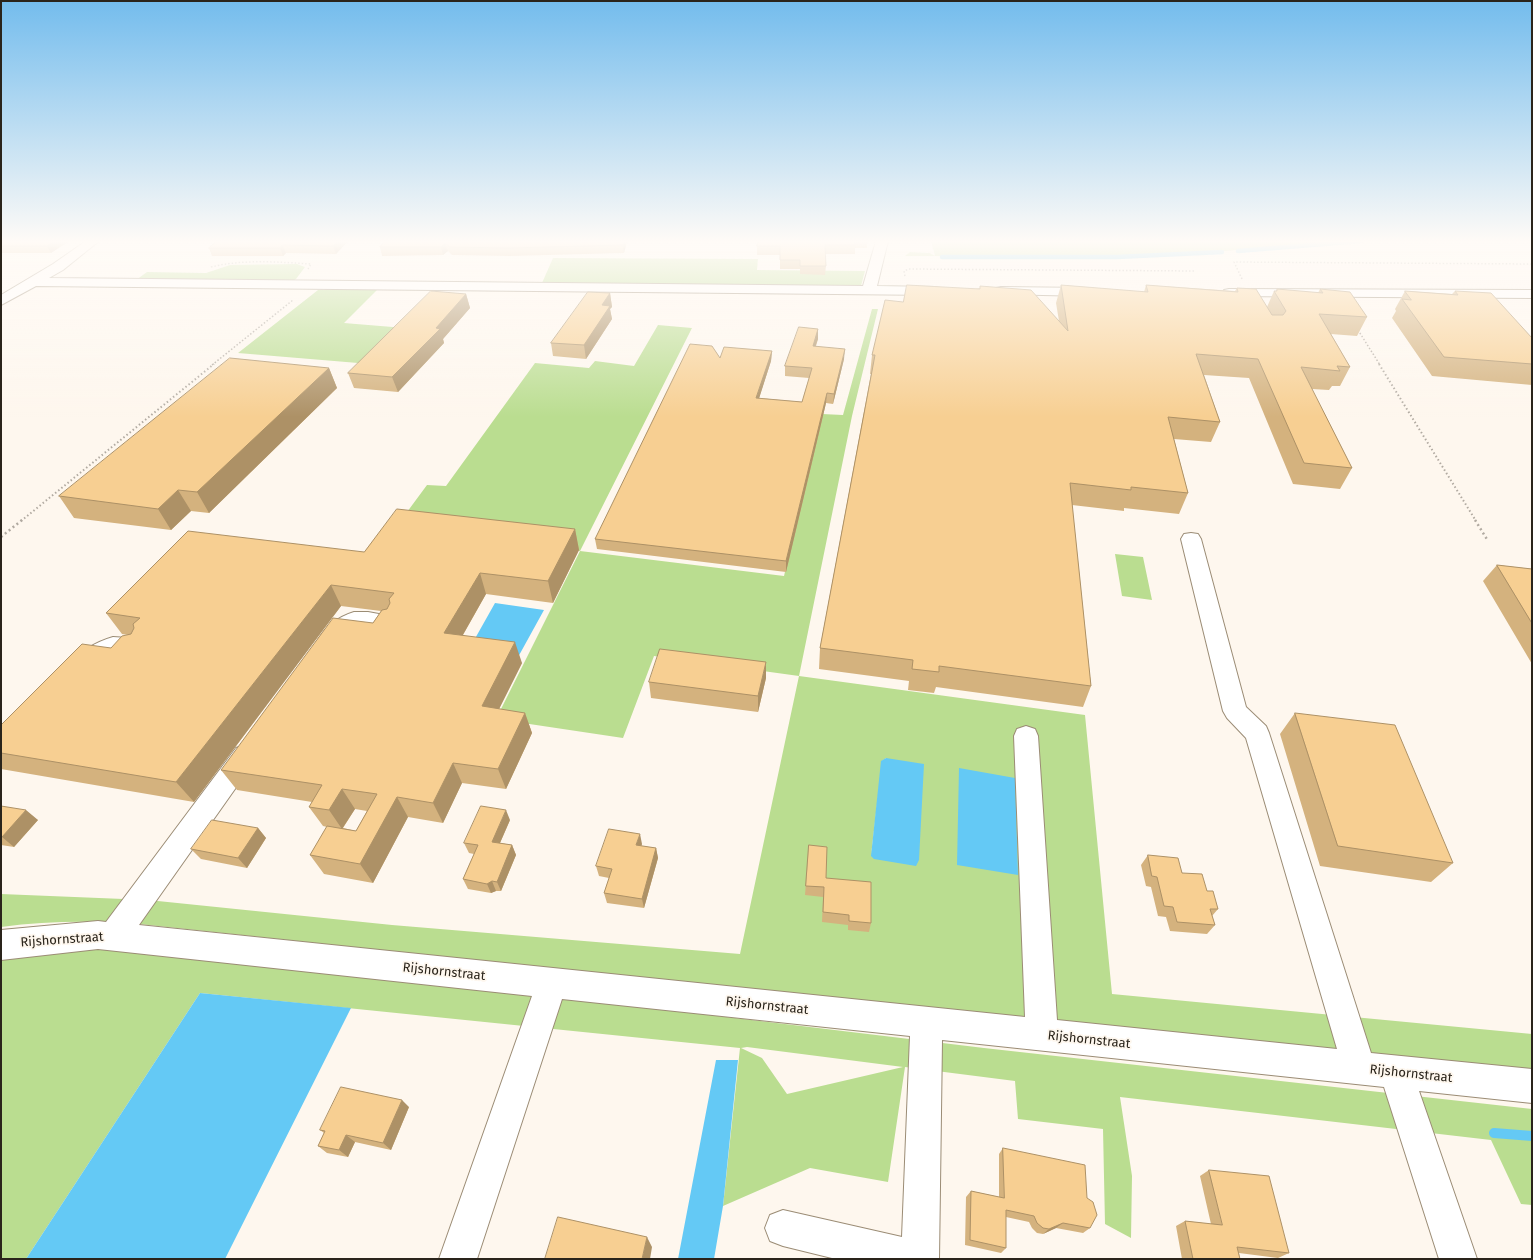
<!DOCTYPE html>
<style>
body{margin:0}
#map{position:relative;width:1533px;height:1260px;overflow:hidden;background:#fef7ee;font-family:"Fira Sans",sans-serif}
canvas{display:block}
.frame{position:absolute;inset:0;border:2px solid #2a241b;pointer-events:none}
</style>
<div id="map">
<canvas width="1533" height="1260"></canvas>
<div class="frame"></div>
</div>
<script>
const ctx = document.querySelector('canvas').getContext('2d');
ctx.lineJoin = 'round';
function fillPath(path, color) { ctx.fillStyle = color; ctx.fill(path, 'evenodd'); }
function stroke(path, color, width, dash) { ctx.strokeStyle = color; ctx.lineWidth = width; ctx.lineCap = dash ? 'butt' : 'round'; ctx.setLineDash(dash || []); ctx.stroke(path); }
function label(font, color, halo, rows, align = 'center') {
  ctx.font = font + ' "Fira Sans",sans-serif'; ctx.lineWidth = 3.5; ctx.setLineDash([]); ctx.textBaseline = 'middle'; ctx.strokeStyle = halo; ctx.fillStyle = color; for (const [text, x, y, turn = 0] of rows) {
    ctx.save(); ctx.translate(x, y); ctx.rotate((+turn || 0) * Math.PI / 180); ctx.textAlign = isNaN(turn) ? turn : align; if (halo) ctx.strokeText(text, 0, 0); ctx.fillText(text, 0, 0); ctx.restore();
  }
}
fillPath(new Path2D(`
 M931,241H1344L1178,255L905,256L910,252L930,253L935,256Z
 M553,258L758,259L757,270L865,271L861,286L542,283Z
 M297,264L305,267L296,279L291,282L136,280L147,272L206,273L230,265Z
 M378,289L344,323L405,328L370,364L238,353L318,290Z
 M872,309H878L852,416L799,676L1085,715L1112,994L1532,1034V1074L130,923C86,921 44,921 1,927V894L148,900L392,925L740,954L799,676L654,656L623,738L496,719L580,551L393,531L427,485L446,486L535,363L589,368L595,361L634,366L658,325L692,328L580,551L784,576L822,414L843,415ZM886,758L871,856L882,761Z
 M1115,554L1143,557L1152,600L1122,596Z
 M90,948L486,988L984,1048L1532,1109V1205L1521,1204L1491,1140L1120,1097L1132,1176L1131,1238L1105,1224L1103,1129L1018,1119L1015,1081L905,1067L888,1182L810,1168L723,1206L740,1048L200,993L26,1259H1V956ZM747,1047L903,1067L787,1094L762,1058L741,1048Z`), '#badd90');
fillPath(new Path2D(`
 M495,603L544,610L517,659L468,651Z
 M886,758L924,764L919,860L916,866L874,859L871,856L881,761Z
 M959,768L1015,778L1018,875L957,865Z
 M200,993L351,1008L225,1259H26Z
 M716,1060H738L723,1206L714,1259H678Z`), '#64c9f5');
stroke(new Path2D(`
 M1238,251L1361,241
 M942,257H1117L1222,252`), '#64c9f5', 4.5);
stroke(new Path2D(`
 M1494,1133L1532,1136`), '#64c9f5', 10);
const minor = new Path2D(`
 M86,241H99L63,270L49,278L863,286L876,241H888L877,286L935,287L940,288L942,291L940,294L935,295L36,286L1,305V295L53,264Z
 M1001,287L1089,288L1094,289L1096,292L1094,295L1089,296L996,294L994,291L996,288Z
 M1229,289L1532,290V298L1224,296L1222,293L1224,290Z
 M1191,533L1198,534L1201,539L1246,707L1266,726L1269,733L1371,1053L1532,1069V1103L1419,1091L1477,1259H1439L1384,1087L942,1040L939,1259H836L783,1246L770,1241L765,1228L770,1215L783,1210L902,1237L910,1036L562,999L477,1259H439L532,996L98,949L1,960V930L98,921L106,922L236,748L245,745L254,748L258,755L254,762L139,925L1025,1017L1014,736L1017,729L1026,726L1035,729L1038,736L1057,1020L1337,1049L1246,738L1227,718L1223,711L1181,539L1184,534Z
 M354,612H368L395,617L398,623L395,629L387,631L356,627C342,636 339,651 321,646L318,640C327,625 338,617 354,612Z
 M113,637L128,638L146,642L149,648L146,654L138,656L114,653C99,661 93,678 75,672L72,666C80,650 96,642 113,637Z`);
stroke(minor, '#9b8c75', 2);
stroke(new Path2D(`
 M211,267C243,259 279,262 311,264L308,269
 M905,276L904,271L909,269L1196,271
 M1242,279L1234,262L1532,264
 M1358,330L1380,365
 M212,365L293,300`), '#b1aaa1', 1.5, [1.5, 2]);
stroke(new Path2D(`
 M1379,364L1476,521
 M21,521L214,364`), '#b1aaa1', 2, [1.5, 2.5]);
stroke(new Path2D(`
 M1475,520L1488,541
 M1,537L22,520`), '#b1aaa1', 2.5, [2, 3]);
fillPath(minor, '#fff');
fillPath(new Path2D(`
 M1,241H69L51,253H1Z
 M348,241L336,254L286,253L283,256H212L209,248Z
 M385,241H627L624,253L510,256L452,255L448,251L443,255L382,256L380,247Z
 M759,241H867V248H855V254H825L826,266L825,275L800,274V269H780V255H757V246Z
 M1061,285L1144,292L1146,285L1235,291L1237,288L1267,307L1274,291H1276L1277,289L1318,293L1320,289L1367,317L1357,336L1331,334L1350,367L1340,386H1332L1329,390L1312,389L1352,468L1340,489L1293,484L1249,378L1204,375L1220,422L1211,442L1174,439L1188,493L1179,514L1124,508V511L1072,505L1091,686L1083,707L936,687L934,693L908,690L909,681L819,669L820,648L871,374H870L872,355L903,302L980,288V286L1059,321L1056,303Z
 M1405,291L1452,294L1455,291L1532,338V385L1432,376L1392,318L1396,311L1395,309Z
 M610,293L612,307L610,309L612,319L586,359L553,356L551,343Z
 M466,294L470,308L443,339L444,343L398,392L354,388L348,373Z
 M818,329V339L816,346L844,359L833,404L826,403L786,572L597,549L595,539L720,358L772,351L771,361L759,398L802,402L809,378L785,376V366Z
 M329,368L337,388L209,513L191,511L171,530L74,518L59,496Z
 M575,529L579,550L553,603L486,594L463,635L522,663L499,709L525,713L532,733L506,789L462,783L443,823L408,817L373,883L324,874L310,855L327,827L323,826L309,807L312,802L237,790L221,770L373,623L381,611L341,606L194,802L1,769V725L111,648L128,635L122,634L106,613L364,552ZM355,809L367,811L356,831L343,828Z
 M1497,565L1532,569V664L1483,581Z
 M766,678L758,712L651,698L649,682Z
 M1295,713L1453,863L1431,882L1320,866L1280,734Z
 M1,806L38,820L14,847L1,845Z
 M510,820L500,843L512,845L516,855L501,891H496L491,893L468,889L463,879L474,854L469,853L464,843Z
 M258,828L266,838L247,868L201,859L191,849Z
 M642,844L641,846L656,848L658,858L644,908L607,903L604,893L609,878L599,876L596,866Z
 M809,845L826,878L871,923L869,932L848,930V925L822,922L823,897L805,895Z
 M1148,855L1182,873L1207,891L1218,909L1212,916L1215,925L1207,934L1170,931L1166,917L1158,916L1151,887L1146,886L1141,865Z
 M409,1107L391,1150L355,1142L348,1157L327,1153L318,1146L324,1133L320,1130Z
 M1003,1148L1087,1198L1090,1228L1083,1233L1056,1228L1043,1234L1037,1233L1032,1228L1029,1222L1006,1217V1248L1001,1253L965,1245L966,1197L971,1191L999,1197V1154Z
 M1209,1170L1289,1253L1278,1258L1239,1253L1240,1259H1182L1176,1226L1185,1221L1211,1224L1200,1176Z`), '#d4b27e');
fillPath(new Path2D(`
 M54,241H69L51,253L47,246Z
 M338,241H348L336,254L333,246Z
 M624,241H627L624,253L623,245Z
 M445,243L448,251L443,255L441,247Z
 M282,245L286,253L283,256L280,248Z
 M610,293L612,307L610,309L612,319L586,359L584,345L602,305Z
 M466,294L470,308L443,339L444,343L398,392L392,377Z
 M818,329V339L812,356L813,346Z
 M845,349L844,359L833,404L834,394Z
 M772,351L771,361L756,408V398Z
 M329,368L337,388L209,513L197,492Z
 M827,393L826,403L786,572V561Z
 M178,490L191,511L171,530L158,509Z
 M575,529L579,550L553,603L548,581Z
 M480,573L486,594L452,654L444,633Z
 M331,585L341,606L194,802L176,782Z
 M515,642L522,663L490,727L482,706Z
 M766,662V678L758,712V696Z
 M525,713L532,733L506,789L498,769Z
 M453,763L462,783L443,823L433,803Z
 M342,789L355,809L342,829L329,810Z
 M397,797L408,817L373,883L360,864Z
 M26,810L38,820L14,847L2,837Z
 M506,810L510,820L496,852L492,842Z
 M258,828L266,838L247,868L238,858Z
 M640,834L642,844L638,855L636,845Z
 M512,845L516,855L501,891L497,882Z
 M656,848L658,858L644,908L642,899Z
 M492,881L496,891L491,893L487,884Z
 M402,1100L409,1107L391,1150L383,1143Z
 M346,1135L355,1142L348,1157L339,1150Z
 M1063,1223L1056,1228L1043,1234L1049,1229Z
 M647,1237L652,1247L650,1259H642Z`), '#ad9166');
const building = new Path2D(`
 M1,241H54L47,246H1Z
 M217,241H338L333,246L282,245L280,248H209Z
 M385,241H624L623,245L508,248L450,247L445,243L441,247H380Z
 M759,241H854L855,245H825L826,266H800V260H780V246H757Z
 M907,285L980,289V286L1031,290L1068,331L1061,285L1148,292L1146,285L1238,292L1237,288L1256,289L1272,315H1283L1286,311L1274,291H1277V289L1323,293L1320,289L1350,292L1367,317L1319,314L1350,367L1337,366L1340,371L1301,367L1352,468L1304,463L1258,359L1196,354L1220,422L1168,417L1188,493L1131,487V490L1070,483L1091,686L939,666V672L912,669L913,660L820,648L875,355H872L885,300L903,302Z
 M431,291L466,294L436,328L440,329L392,377L348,373Z
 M1405,291L1458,295L1455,291L1491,293L1532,338V364L1444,357L1402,299L1411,300Z
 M588,292L610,293L602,305L610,306L584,345L551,343Z
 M799,327L818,329L813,346L845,349L834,394L827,393L786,561L595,539L690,344L712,346L720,358L724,347L772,351L756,398L802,402L812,368L785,366Z
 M230,358L329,368L197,492L178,490L158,509L59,496Z
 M397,509L575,529L548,581L480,573L444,633L515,642L482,706L525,713L498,769L453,763L433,803L397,797L360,864L310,855L327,826L356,831L377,794L342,789L329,810L309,807L322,785L221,770L333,618L373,623L382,610L387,609L390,603L389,599L394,593L331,585L176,782L1,753V725L82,644L111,648L122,636L131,634L134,628L133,624L140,618L106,613L188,531L364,552Z
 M1497,565L1532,569V623Z
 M660,649L766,662L758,696L649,682Z
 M1295,713L1395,725L1453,863L1338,846Z
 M1,806L26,810L2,837H1Z
 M481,806L506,810L492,842L512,845L497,882L492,881L487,884L463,879L478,845L464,843Z
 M212,820L258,828L238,858L191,849Z
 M609,829L640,834L636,845L656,848L642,899L604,893L612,869L596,866Z
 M809,845L827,847L826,878L871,882V923L849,921V915L823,912L824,887L806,886Z
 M1148,855L1178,858L1182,873L1202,874L1207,891H1213L1218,909H1210L1215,925L1177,922L1173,907L1164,906L1157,877L1152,876Z
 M341,1087L402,1100L383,1143L346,1135L339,1150L318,1146L325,1131L320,1130Z
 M1003,1148L1085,1165L1087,1198L1093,1202L1097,1215L1090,1228L1063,1223L1049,1229L1043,1228L1037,1223L1034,1216L1006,1210V1248L970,1240L971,1191L1004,1198Z
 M1209,1170L1269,1176L1289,1253L1237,1247L1240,1259H1193L1185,1221L1222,1225Z
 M558,1217L647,1237L642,1259H545Z`);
fillPath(building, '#f7cf92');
stroke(building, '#ad9166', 1);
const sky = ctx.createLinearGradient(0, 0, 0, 417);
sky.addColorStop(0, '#73bced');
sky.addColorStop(0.58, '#fffbf7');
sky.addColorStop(1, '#fffbf700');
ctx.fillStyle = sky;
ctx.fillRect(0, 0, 1533, 417);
label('13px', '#2a241b', '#fef7ee', [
 ["Rijshornstraat",62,940,-4],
 ["Rijshornstraat",444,972,6],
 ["Rijshornstraat",767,1006,6],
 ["Rijshornstraat",1089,1040,6],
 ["Rijshornstraat",1411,1074,6]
]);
</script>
